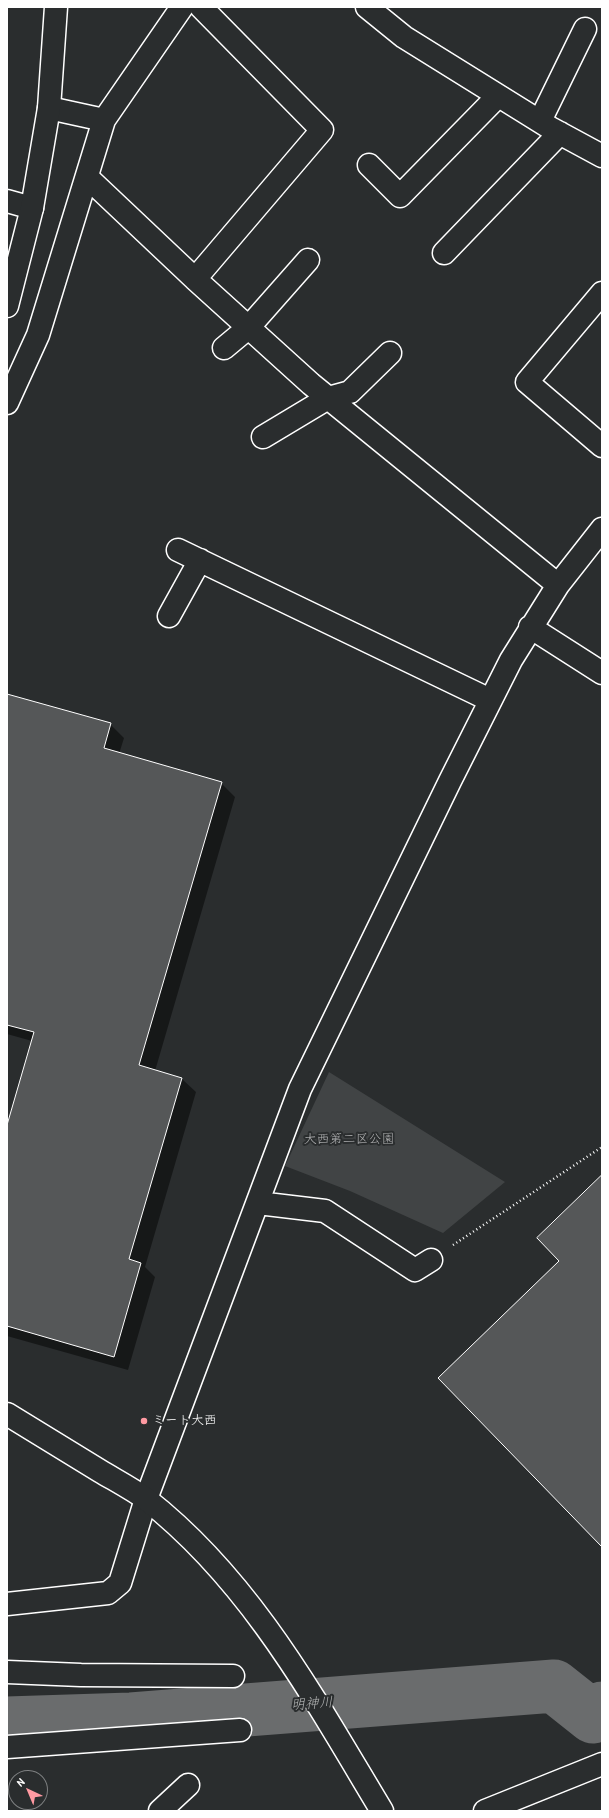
<!DOCTYPE html>
<meta charset="utf-8">
<style>
body{margin:0}
#map{position:relative;width:609px;height:1818px;overflow:hidden;background:#2a2d2e;font-family:"Patrick Hand",sans-serif}
canvas{display:block}
.frame{position:absolute;inset:0;border:8px solid #fff;pointer-events:none}
.north{position:absolute;left:8px;top:1770px;width:40px;height:40px;box-sizing:border-box;background:#2a2d2e;border:1px solid #7f8182;border-radius:50%;rotate:316deg;font-size:11px;font-weight:700;line-height:16px;text-align:center;color:#fff}
.north::after{content:'';display:block;margin:auto;width:14px;height:18px;background:#ff9aa2;clip-path:polygon(50% 0,100% 100%,50% 72%,0 100%)}
</style>
<div id="map">
<canvas width="609" height="1818"></canvas>
<div class="frame"></div>
<div class="north">N</div>
</div>
<script>
const ctx = document.querySelector('canvas').getContext('2d');
ctx.lineJoin = 'round';
function fillPath(path, color) { ctx.fillStyle = color; ctx.fill(path, 'evenodd'); }
function stroke(path, color, width, dash) { ctx.strokeStyle = color; ctx.lineWidth = width; ctx.lineCap = dash ? 'butt' : 'round'; ctx.setLineDash(dash || []); ctx.stroke(path); }
function label(font, color, halo, rows, align = 'center') {
  ctx.font = font + ' "Patrick Hand","Klee One",sans-serif'; ctx.lineWidth = 4; ctx.setLineDash([]); ctx.textBaseline = 'middle'; ctx.strokeStyle = halo; ctx.fillStyle = color; for (const [text, x, y, turn = 0] of rows) {
    ctx.save(); ctx.translate(x, y); ctx.rotate((+turn || 0) * Math.PI / 180); ctx.textAlign = isNaN(turn) ? turn : align; if (halo) ctx.strokeText(text, 0, 0); ctx.fillText(text, 0, 0); ctx.restore();
  }
}
fillPath(new Path2D(`
 M329,1072L505,1182L443,1233L350,1191L285,1166Z`), '#414445');
fillPath(new Path2D(`
 M7,695L110,724L124,738L119,754L221,783L235,797L155,1071L182,1079L196,1092L145,1267L155,1277L128,1370L7,1336V1128L32,1041L7,1034Z`), '#0007');
stroke(new Path2D(`
 M7,1723L131,1719L554,1686L593,1717L602,1708`), '#6a6c6d', 53);
const building = new Path2D(`
 M7,694L111,723L104,748L222,782L139,1065L182,1078L129,1259L141,1263L114,1357L7,1326V1125L34,1032L7,1025Z
 M602,1175V1547L438,1378L559,1261L537,1238Z`);
fillPath(building, '#555758');
stroke(building, '#fff', 1);
const street = new Path2D(`
 M201,7L322,130L195,279L311,384L558,585
 M367,7L404,37L552,129L602,156
 M49,108L104,120
 M540,121L585,29
 M369,165L400,196L498,96
 M87,177L195,279
 M7,201L32,208
 M444,253L560,133
 M602,293L527,382L602,446
 M224,348L248,328L308,260
 M7,403L38,335L104,120L182,7
 M263,437L328,398L350,392L390,353
 M178,550L490,700
 M169,616L200,560
 M530,627L602,673
 M258,1203L325,1211L415,1270L431,1260
 M7,1604L108,1593L120,1583L146,1499L300,1089L450,781L511,660L558,585L602,529
 M7,1672L81,1675L233,1676
 M7,1747L240,1730
 M160,1811L188,1785
 M485,1811L602,1764`);
const secondary = new Path2D(`
 M7,306L32,208L49,108L56,7
 M7,1414C38,1433 69,1452 100,1471C115,1480 132,1489 146,1499C251,1581 315,1700 382,1811`);
stroke(street, '#fff', 25);
stroke(secondary, '#fff', 25);
stroke(new Path2D(`
 M453,1245L602,1147`), '#fff', 2.5, [1, 3]);
stroke(street, '#2a2d2e', 22);
stroke(secondary, '#2a2d2e', 22);
for (const [x, y, r, color] of [
 [144,1421,4,"#ff9aa2"]
]) { const dot = new Path2D(); dot.arc(x, y, r, 0, 2 * Math.PI); ctx.fillStyle = color; ctx.fill(dot); stroke(dot, '#2a2d2e', 1.5); }
label('13px', '#b3b4b5', '#2a2d2e', [
 ["大西第二区公園",349,1140]
]);
label('13px', '#fff', '#2a2d2e', [
 ["ミート大西",152,1421]
], 'left');
label('italic 14px', '#b4b6b6', '#2a2d2e', [
 ["明神川",312,1704,-4]
]);
</script>
